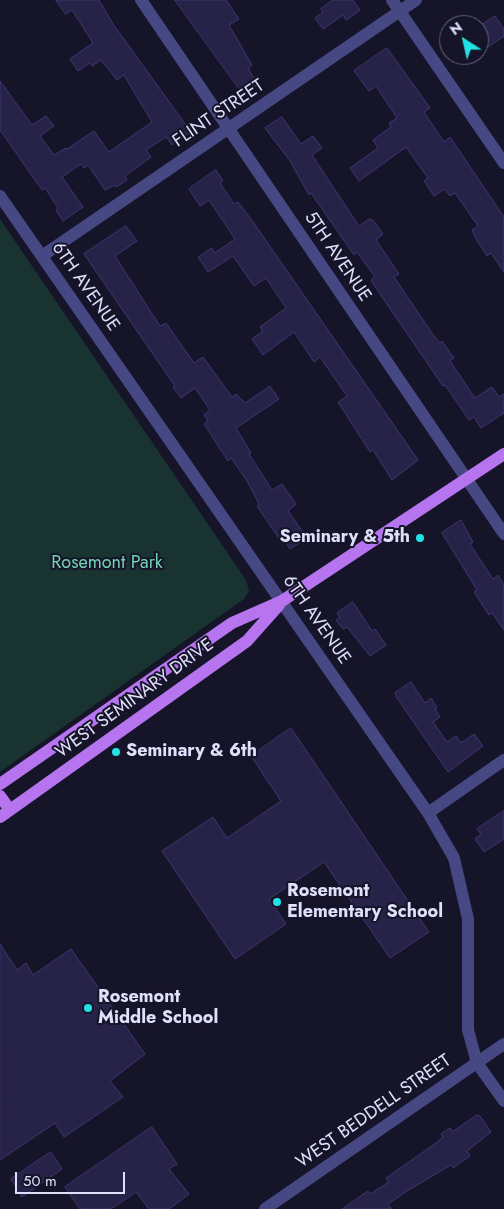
<!DOCTYPE html>
<style>
body{margin:0}
#map{position:relative;width:504px;height:1209px;overflow:hidden;background:#161429;font-family:Jost,sans-serif}
canvas{display:block}
.north{position:absolute;left:439px;top:15px;width:50px;height:50px;box-sizing:border-box;background:#161429;border:1px solid #67667d;border-radius:50%;rotate:325deg;font-size:14px;font-weight:700;line-height:20px;text-align:center;color:#e1e0fb}
.north::after{content:'';display:block;margin:auto;width:18px;height:22px;background:#23e2e5;clip-path:polygon(50% 0,100% 100%,50% 72%,0 100%)}
.scale{position:absolute;left:15px;top:1172px;width:110px;height:22px;box-sizing:border-box;border:2px solid #e1e0fb;border-top:0;padding-left:6px;font-size:15px;line-height:18px;white-space:nowrap;color:#e1e0fb;-webkit-text-stroke:4px #161429;paint-order:stroke}
</style>
<div id="map">
<canvas width="504" height="1209"></canvas>
<div class="north">N</div>
<div class="scale">50 m</div>
</div>
<script>
const ctx = document.querySelector('canvas').getContext('2d');
ctx.lineJoin = 'round';
function fillPath(path, color) { ctx.fillStyle = color; ctx.fill(path, 'evenodd'); }
function stroke(path, color, width, dash) { ctx.strokeStyle = color; ctx.lineWidth = width; ctx.lineCap = dash ? 'butt' : 'round'; ctx.setLineDash(dash || []); ctx.stroke(path); }
function label(font, color, halo, rows, align = 'center') {
  ctx.font = font + ' Jost,sans-serif'; ctx.lineWidth = 4; ctx.setLineDash([]); ctx.textBaseline = 'middle'; ctx.strokeStyle = halo; ctx.fillStyle = color; for (const [text, x, y, turn = 0] of rows) {
    ctx.save(); ctx.translate(x, y); ctx.rotate((+turn || 0) * Math.PI / 180); ctx.textAlign = isNaN(turn) ? turn : align; if (halo) ctx.strokeText(text, 0, 0); ctx.fillText(text, 0, 0); ctx.restore();
  }
}
fillPath(new Path2D(`
 M0,219L246,580L249,591L244,599L0,772Z`), '#183330');
const building = new Path2D(`
 M56,0H99L113,24L191,132L172,145L166,137L146,150L151,157L125,176L127,180L116,187L115,185L105,190L88,165L84,168L81,164L62,177L83,207L63,221L56,210L58,208L45,188L42,190L0,130V81L32,125L46,116L54,126L40,136L54,155L66,148L67,149L94,131L109,152L152,122L124,75L117,80L101,60L92,66L90,63L78,71L70,59L93,43L72,10L66,14Z
 M175,0H226L239,19L229,25L252,65L248,68L258,85L245,93L243,90L241,91Z
 M333,0H353L360,10L346,20L343,15L323,29L315,18L323,12L321,9Z
 M495,16L504,29V36L479,53V27Z
 M387,48L430,108L424,112L444,142L450,137L504,217V272L491,253L487,256L476,239L472,230L478,226L455,193L450,196L445,189L434,196L424,181L428,178L406,147L359,181L350,168L378,148L373,140L391,127L389,123L397,118L376,86L369,91L354,71Z
 M282,117L301,144L313,136L322,148L312,155L359,226L369,219L373,220L383,234L376,240L399,274L394,277L434,336L440,343L442,341L454,358L450,361L475,398L492,387L499,397L504,394V413L481,428L474,417L469,420L445,385L443,386L380,294L371,280L375,277L357,252L354,255L311,193L309,195L290,161L265,128Z
 M216,170L223,181L220,183L234,204L238,202L251,219L418,460L392,480L373,450L370,452L338,402L347,396L320,357L314,362L294,332L263,355L252,339L263,331L260,327L286,308L266,278L254,286L233,256L208,272L198,257L212,248L215,253L235,239L209,200L200,206L189,189Z
 M126,226L137,241L115,256L160,326L166,323L194,363L203,357L232,397L236,394L245,403L270,386L279,399L236,428L251,453L249,454L272,490L282,484L296,504L288,511L307,538L290,549L283,538L280,540L257,506L259,505L257,500L247,481L231,458L228,461L204,424L208,421L204,415L210,410L195,388L181,398L173,387L175,386L84,254Z
 M461,520L473,542L470,544L493,579L498,575L504,585V630L492,613L489,615L474,592L477,590L442,533Z
 M353,602L372,631L375,629L386,645L370,656L347,627L343,629L336,620L340,618L337,613Z
 M411,682L425,703L431,698L437,708L435,709L440,717L433,722L447,742L456,736L461,743L474,734L483,746L448,772L397,698L395,693Z
 M291,728L429,932L390,958L324,862L269,899L286,924L235,959L162,851L213,817L227,838L281,801L251,756Z
 M504,811V839L484,852L475,839L481,834L477,829Z
 M0,944L17,970L26,963L33,975L71,949L145,1054L110,1081L123,1097L64,1137L55,1123L0,1160Z
 M477,1115L480,1116L491,1132L467,1151L470,1156L453,1168L451,1165L407,1191L388,1204L392,1209H342L368,1191L370,1194L389,1182L386,1178L436,1143L443,1137L441,1134L450,1128L453,1131Z
 M152,1127L177,1164L169,1169L189,1194L169,1209H149L136,1192L111,1209H80L65,1187Z
 M51,1152L62,1169L22,1197L11,1179Z`);
fillPath(building, '#272248');
stroke(building, '#3e3772', 1);
stroke(new Path2D(`
 M141,0L504,534
 M392,0L504,163
 M0,196L428,813L454,858L468,919V1030L477,1063L504,1101
 M42,256L416,0
 M428,813L504,760
 M265,1209L504,1044`), '#454883', 12);
stroke(new Path2D(`
 M0,784L232,623L282,601L504,454
 M0,796L10,810
 M0,817L247,641L279,605`), '#b674ef', 12);
for (const [x, y, r, color] of [
 [420,538,5,"#23e2e5"],
 [116,752,5,"#23e2e5"],
 [277,902,5,"#23e2e5"],
 [88,1008,5,"#23e2e5"]
]) { const dot = new Path2D(); dot.arc(x, y, r, 0, 2 * Math.PI); ctx.fillStyle = color; ctx.fill(dot); stroke(dot, '#161429', 2); }
label('18px', '#e1e0fb', '#161429', [
 ["FLINT STREET",219,114,-34],
 ["5TH AVENUE",337,257,56],
 ["6TH AVENUE",85,287,55],
 ["6TH AVENUE",316,620,55],
 ["WEST SEMINARY DRIVE",135,699,-36],
 ["WEST BEDDELL STREET",374,1112,-35]
]);
label('bold 18px', '#e1e0fb', '#161429', [
 ["Seminary & 5th",410,538,"right"],
 ["Seminary & 6th",126,752],
 ["Rosemont",287,892],
 ["Elementary School",287,913],
 ["Rosemont",98,998],
 ["Middle School",98,1019]
], 'left');
label('18px', '#73d4b4', '#161429', [
 ["Rosemont Park",107,564]
]);
</script>
